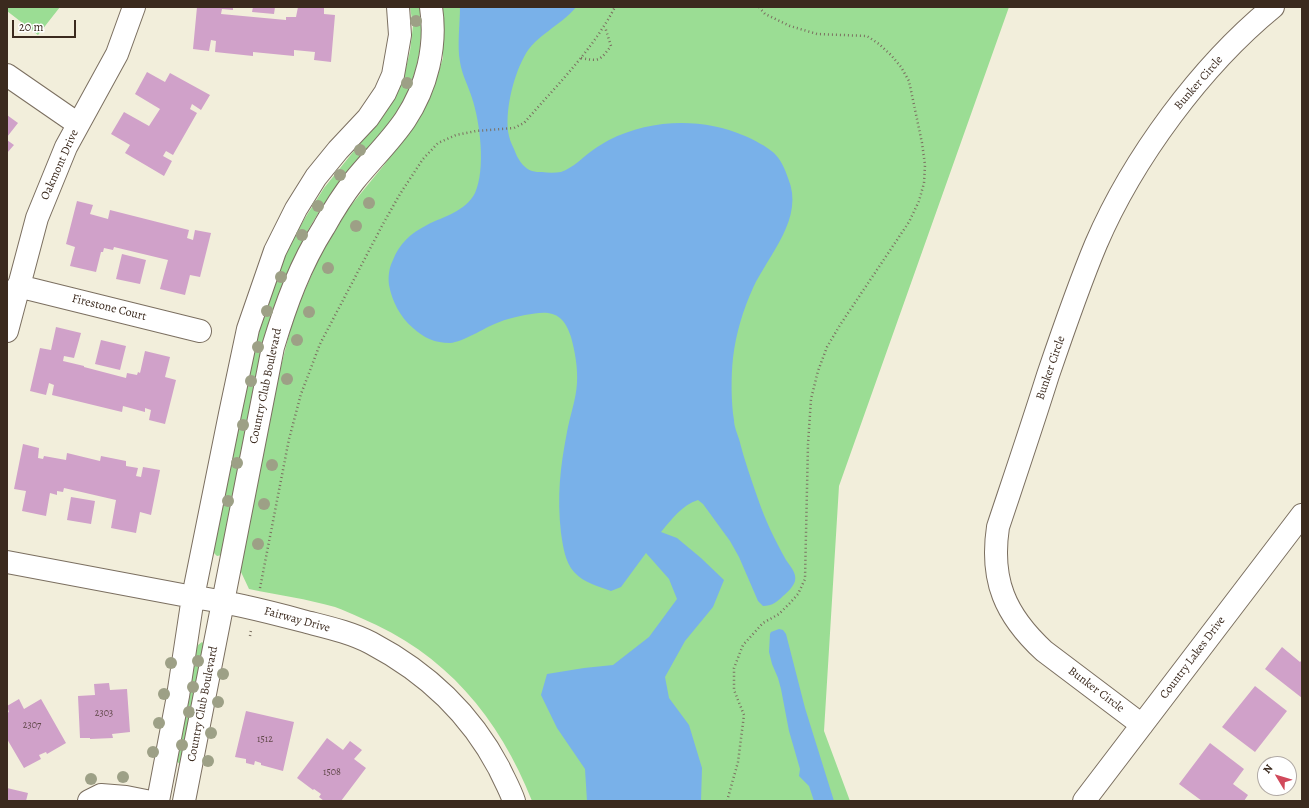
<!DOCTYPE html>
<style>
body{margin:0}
#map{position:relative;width:1309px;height:808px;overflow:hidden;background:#f2eedb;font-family:Alegreya,serif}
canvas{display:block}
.frame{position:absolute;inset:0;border:8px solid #3b2a1e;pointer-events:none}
.north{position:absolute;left:1257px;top:756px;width:40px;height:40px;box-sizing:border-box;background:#fff;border:1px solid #b1aaa5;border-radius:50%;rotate:308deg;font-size:11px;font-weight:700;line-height:16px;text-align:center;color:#3b2a1e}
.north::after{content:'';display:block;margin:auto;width:14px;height:18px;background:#d1495b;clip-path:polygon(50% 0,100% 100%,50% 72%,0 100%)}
.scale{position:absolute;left:12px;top:20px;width:64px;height:18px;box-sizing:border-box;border:2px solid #3b2a1e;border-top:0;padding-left:5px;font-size:12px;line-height:14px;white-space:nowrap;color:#3b2a1e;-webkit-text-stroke:3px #fff;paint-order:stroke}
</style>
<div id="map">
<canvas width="1309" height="808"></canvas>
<div class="frame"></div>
<div class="north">N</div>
<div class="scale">20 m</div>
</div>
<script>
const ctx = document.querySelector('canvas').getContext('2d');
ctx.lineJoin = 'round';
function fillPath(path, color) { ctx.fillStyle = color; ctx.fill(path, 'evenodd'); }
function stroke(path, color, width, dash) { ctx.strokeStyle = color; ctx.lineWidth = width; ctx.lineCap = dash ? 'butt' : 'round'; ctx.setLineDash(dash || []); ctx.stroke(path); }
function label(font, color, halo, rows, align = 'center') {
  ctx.font = font + ' Alegreya,serif'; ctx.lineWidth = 3; ctx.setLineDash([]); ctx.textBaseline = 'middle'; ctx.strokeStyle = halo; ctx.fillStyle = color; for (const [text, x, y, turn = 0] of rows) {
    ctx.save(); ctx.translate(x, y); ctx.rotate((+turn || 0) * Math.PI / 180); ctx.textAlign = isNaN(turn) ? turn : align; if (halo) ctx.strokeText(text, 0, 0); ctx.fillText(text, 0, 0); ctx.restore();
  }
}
fillPath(new Path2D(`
 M7,7H60L38,35L7,11Z
 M410,7H420C421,20 422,34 420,47C417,71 408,97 394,117C372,150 342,177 320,210C292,254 274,303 261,353L222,555L217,556L214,553V550L253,344L276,276L289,246L305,218L324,188L383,115L404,76L410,51L413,26Z
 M440,7H1009L839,486L824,731L850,801H532C499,717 445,653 361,618C352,614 344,610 335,607C307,599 278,595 249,589L241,572L240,559L279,374L294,315L319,258L348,209L384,165L414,124L433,90L443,58L442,16Z
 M202,642L204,644L180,764L176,761L196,649L198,645Z`), '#9bdd94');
fillPath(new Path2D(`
 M460,7H576C561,26 535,35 524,57C513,77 504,114 509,136C510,142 514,148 516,154C519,161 525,169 532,171C535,172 539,172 542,172C548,173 555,173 561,172C573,168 583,157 593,150C598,146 604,143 609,140C650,119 702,117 745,136C754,140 766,146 774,153C781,160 785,169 788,178C805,218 769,254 753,288C743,310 736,333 733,358C731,375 731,403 734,420C734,426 737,433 739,439C744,459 751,479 758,499C765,520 775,540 786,560C790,566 797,573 795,581C793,587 788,592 783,596C777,602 772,606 763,606L758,601L739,557L730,541L703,504L698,500C682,505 672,519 661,532L677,538L701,558L724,580L713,607L685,641L665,677L669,698L689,725L702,768L701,801H587L585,769L557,728L541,695L547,674L584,668L613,665L649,637L677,599L669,579L646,553L621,587L611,591C598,586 584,583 574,572C565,562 563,546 561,533C557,496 560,468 567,432C570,415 576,400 577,383C578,369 575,351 571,337C563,311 549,310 525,315C516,317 506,319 497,323C484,328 463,342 450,343C435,343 424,338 413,328C400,317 392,301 389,285C388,276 389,268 393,260C399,244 411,233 427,225C444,216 465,212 475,193C486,169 480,122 472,98C468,85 462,75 460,62C457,46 460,23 460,7Z
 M779,629L783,630L786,634L805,708L834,801H814L809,786L799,776L800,769L789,731L781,689L778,678L772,664L769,652L770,634L771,632Z`), '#79b1e9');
fillPath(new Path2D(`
 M197,7H233V10L222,9L221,14L286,20V17H296L298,7H324V14L335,15L331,62L314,60L315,52L294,50V56L253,52V56L215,52L216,41L211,40L209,51L193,49Z
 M253,7H275L274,14L252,12Z
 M147,72L165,82L170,73L210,95L201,110L192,104L190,109L197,113L173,155L166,151L163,156L172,161L164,176L125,153L130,145L111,134L124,112L149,126L160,109L135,94Z
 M7,115L18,123L7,137Z
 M7,140L14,145L7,153Z
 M77,201L93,205L90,214L108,219L110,210L189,230L187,238L193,240L195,230L211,233L200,277L190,275L185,295L160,289L168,260L114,247L113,250L104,248L103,252H101L96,272L70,266L75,247L66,244Z
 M122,254L146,260L140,284L116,279Z
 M56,327L81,333L74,358L64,356L63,361L84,366V367L126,378L127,373L137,375L138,372L140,373L145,351L170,357L165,377L176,380L165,424L149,420L151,410L145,408V412L123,406L122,412L52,395L54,385L49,383L46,395L30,391L40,348L51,350Z
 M101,340L126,346L120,370L95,364Z
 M23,444L39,448L38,458L43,459L44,456L66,460L67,453L100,461L101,456L126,461V466L138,468L136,476L141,477L143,467L160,470L151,515L140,512L136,533L111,528L116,500L64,488L63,492L57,491V495L50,493L46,516L22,511L26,491L14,489Z
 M71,497L95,501L91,524L67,520Z
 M1282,647L1300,662L1302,660V698L1265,669Z
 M109,683L110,690L127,689L130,732L112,734L113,738L90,739V738H80L78,696L95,695L94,684Z
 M1255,686L1287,711L1255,752L1222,727Z
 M19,699L24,709L41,699L66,743L47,754L46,752L39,755L41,759L24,768L7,739V713L9,712L7,706Z
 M246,711L294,722L283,771L261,765V763L255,761L254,765L246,763V759L235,757Z
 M327,738L343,750L350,741L362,750L354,759L366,768L341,801H324L319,797L321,794L314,789L313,790L297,778Z
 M1210,743L1244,769L1233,784L1248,795L1244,801H1202L1179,784Z
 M7,788L28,793L26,801H7Z`), '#d0a1c9');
const minor = new Path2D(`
 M7,75L78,124
 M18,286L200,331
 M7,331L37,218L66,147L117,54L134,7
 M7,562L193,597C231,602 266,611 303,621C326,627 350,632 371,643C426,672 470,713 499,768C504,779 510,789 514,801
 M1142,725L1044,651C1005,615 990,580 998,527C1015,476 1032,426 1048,375C1063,331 1078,287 1096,244C1133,158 1201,66 1273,7
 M89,801L101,795L126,797L146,801
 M158,801L178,696L193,597L230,414L248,329L275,251L296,209L316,177L338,150L368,118L385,93L393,75L400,35L398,7
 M184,801L273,347C286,304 300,265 324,227C333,211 343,195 354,181C371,160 390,142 405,120C427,87 437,46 431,7
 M1084,801L1302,515`);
stroke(minor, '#7b6f60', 24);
stroke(new Path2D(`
 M581,58C600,62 600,60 611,46L605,27
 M260,588L289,439L301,394L320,344L383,224L400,194L423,159L438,143L456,135L476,131L514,128L524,123C556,86 592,51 615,7
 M250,636L251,630
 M727,801L738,762L744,715L734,690V668L743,645L763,623L779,614L791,602L798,594L805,579L808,444L811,399L818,371L827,347L840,325L909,222L919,201L924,183L925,165L922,143L909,81L901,67L891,55L879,44L867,36L817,34L790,26L765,14L759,7`), '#7b6f60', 2.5, [1, 3]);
stroke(minor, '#fff', 22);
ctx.fillStyle = '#9da086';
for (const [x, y] of [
 [416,21],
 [407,83],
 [360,150],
 [340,175],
 [369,203],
 [318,206],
 [356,226],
 [302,235],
 [328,268],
 [281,277],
 [267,311],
 [309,312],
 [297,340],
 [258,347],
 [287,379],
 [251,381],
 [243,425],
 [237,463],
 [272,465],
 [228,501],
 [264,504],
 [258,544],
 [198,661],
 [171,663],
 [223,674],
 [193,687],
 [164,694],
 [218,702],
 [189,712],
 [159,723],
 [211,733],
 [182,745],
 [153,752],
 [208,761],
 [123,777],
 [91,779]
]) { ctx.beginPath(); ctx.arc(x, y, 6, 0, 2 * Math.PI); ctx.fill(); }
label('10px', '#604849', null, [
 ["2303",104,714],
 ["2307",32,726],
 ["1512",265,740],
 ["1508",332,773]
]);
label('12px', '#3b2a1e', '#fff', [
 ["Bunker Circle",1199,83,-49],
 ["Oakmont Drive",60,165,-66],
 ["Firestone Court",109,308,14],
 ["Bunker Circle",1051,368,-71],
 ["Country Club Boulevard",266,386,-78],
 ["Fairway Drive",297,620,15],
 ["Country Lakes Drive",1193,658,-53],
 ["Bunker Circle",1096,690,37],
 ["Country Club Boulevard",203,704,-79]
]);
</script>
